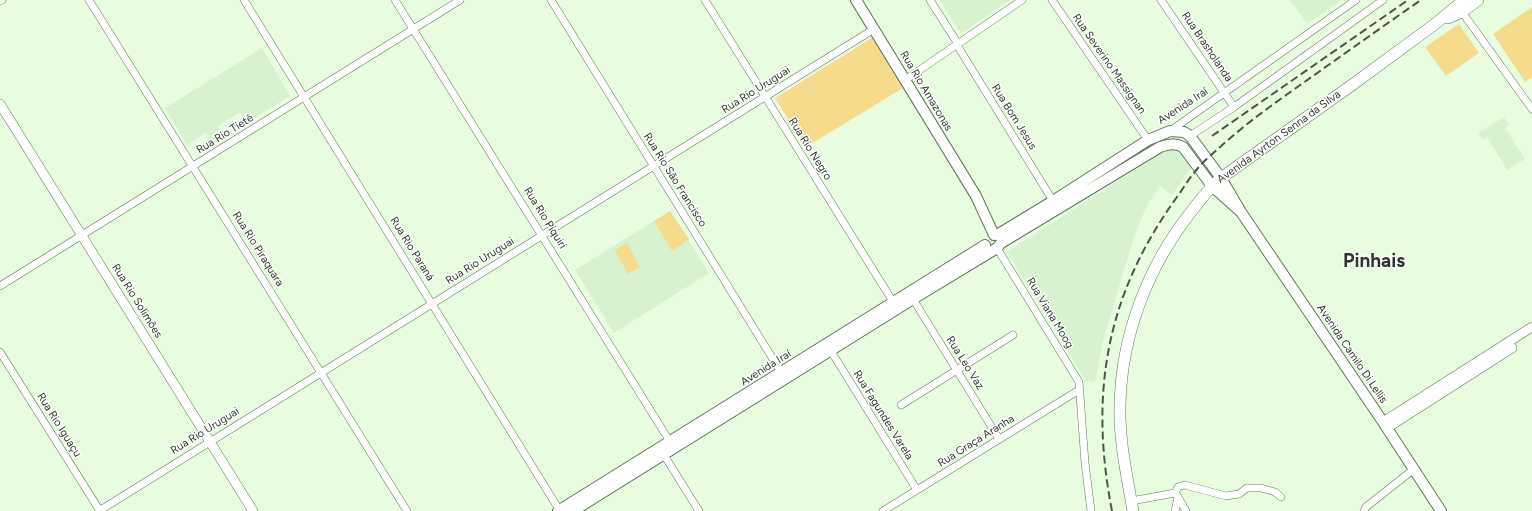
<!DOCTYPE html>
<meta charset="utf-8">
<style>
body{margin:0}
canvas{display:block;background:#e8fde0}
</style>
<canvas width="1532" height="511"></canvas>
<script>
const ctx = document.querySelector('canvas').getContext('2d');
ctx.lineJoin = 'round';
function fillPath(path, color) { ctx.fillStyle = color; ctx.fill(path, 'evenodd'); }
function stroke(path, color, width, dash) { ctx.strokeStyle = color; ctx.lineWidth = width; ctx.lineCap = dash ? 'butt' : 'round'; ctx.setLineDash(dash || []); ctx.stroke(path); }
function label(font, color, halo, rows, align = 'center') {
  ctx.font = font + ' Figtree,sans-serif'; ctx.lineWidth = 3; ctx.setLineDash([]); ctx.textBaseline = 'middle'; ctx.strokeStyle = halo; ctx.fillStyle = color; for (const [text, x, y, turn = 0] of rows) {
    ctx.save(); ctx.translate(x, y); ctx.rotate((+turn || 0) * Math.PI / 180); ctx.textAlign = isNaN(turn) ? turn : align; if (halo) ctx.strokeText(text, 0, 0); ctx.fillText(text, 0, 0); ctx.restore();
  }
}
fillPath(new Path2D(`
 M940,0H1010L962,33H960Z
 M1290,0H1342L1307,24Z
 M262,48L290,96L247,123L240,112L218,126L224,137L213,145L206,133L187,145L165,108Z
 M1504,117L1509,125L1505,128L1525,159L1507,170L1487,137L1483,140L1478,133Z
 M1173,149L1179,150L1192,167L1172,195L1160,186L1147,205L1134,237L1103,341L1095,382L1086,381L1007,252L1160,154Z
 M670,211L709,273L614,333L575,270Z`), '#d8f2cf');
fillPath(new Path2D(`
 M1532,7V77L1525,82L1493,34Z
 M1459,24L1479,53L1446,76L1425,47Z
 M872,38L903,88L806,147L775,98Z
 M670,211L689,239L672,251L654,221Z
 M627,243L640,267L628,274L615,250Z`), '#f6db8d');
const minor = new Path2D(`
 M89,0L407,511
 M244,0L560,511
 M395,0L672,445
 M551,0L781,372
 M705,0L895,305
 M930,0L958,44
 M1052,0L1148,140
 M1161,0L1234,107
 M0,1L2,0
 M1462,12L1532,109
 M957,45L1053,201
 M905,80L1022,0
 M1170,131L1356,0
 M1190,136L1234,107L1383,0
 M997,248L1079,382L1085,463L1091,511
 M0,286L460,0
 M913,299L999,439
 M831,351L917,490
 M0,352L100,511
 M901,405L1013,335
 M664,455L699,511
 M1175,493L1178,487L1185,485L1226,496L1239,494L1247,488H1261L1275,492L1281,497
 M1178,497L1186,511
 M1131,501L1175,493L1178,497L1175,511
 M99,511L874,29
 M883,511L1079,390
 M1364,511L1366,507L1414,469`);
const tertiary = new Path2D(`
 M0,104L253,511
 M1383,422L1532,327
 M1387,428L1512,348`);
const secondary = new Path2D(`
 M856,0L976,196L994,235
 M997,235L1053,201L1148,140L1170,131L1184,132L1190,136L1221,178L1241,212L1383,422L1441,511
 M558,511L985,245
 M573,511L913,299L997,248L1001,243L1160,147C1169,144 1175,143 1183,147L1212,186L1241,212`);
const primary = new Path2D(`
 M1448,18L1462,12L1478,0
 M1133,511C1127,476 1119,441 1120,406C1121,336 1148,266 1191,212C1200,200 1209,188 1221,178L1352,85L1435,24L1464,0`);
stroke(minor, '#62745b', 8);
stroke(tertiary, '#62745b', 10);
stroke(secondary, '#62745b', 12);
stroke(primary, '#62745b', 12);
stroke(minor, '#fff', 7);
stroke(tertiary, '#fff', 9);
stroke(secondary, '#fff', 10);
stroke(primary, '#fff', 11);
stroke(new Path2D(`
 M1212,136L1408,0
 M1112,511C1089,393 1106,295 1177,197C1184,187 1190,177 1198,168C1204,161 1212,154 1219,148C1243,126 1269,107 1296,88C1337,59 1379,29 1421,0`), '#4c5649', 2, [8, 4]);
label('11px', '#30382d', '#fff', [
 ["Rua Brasholanda",1207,47,56],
 ["Rua Severino Massignan",1109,64,55],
 ["Rua Rio Uruguai",756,90,-32],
 ["Rua Rio Amazonas",926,91,59],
 ["Avenida Iraí",1183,106,-33],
 ["Rua Bom Jesus",1014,117,58],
 ["Rua Rio Tietê",225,134,-32],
 ["Avenida Ayrton Senna da Silva",1279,137,-36],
 ["Rua Rio Negro",810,149,58],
 ["Rua Rio São Francisco",675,180,58],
 ["Rua Rio Piquiri",545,218,58],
 ["Rua Rio Piraquara",258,249,58],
 ["Rua Rio Paraná",412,249,58],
 ["Rua Rio Uruguai",480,261,-32],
 ["Rua Rio Solimões",137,301,58],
 ["Rua Viana Moog",1050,313,59],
 ["Avenida Camilo Di Lellis",1352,354,56],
 ["Rua Leo Vaz",965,363,58],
 ["Avenida Iraí",766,368,-32],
 ["Rua Fagundes Varela",883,415,58],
 ["Rua Rio Iguaçu",59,425,58],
 ["Rua Rio Uruguai",205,431,-32],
 ["Rua Graça Aranha",976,441,-32]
]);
label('bold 19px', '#30382d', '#fff', [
 ["Pinhais",1374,261]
]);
</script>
